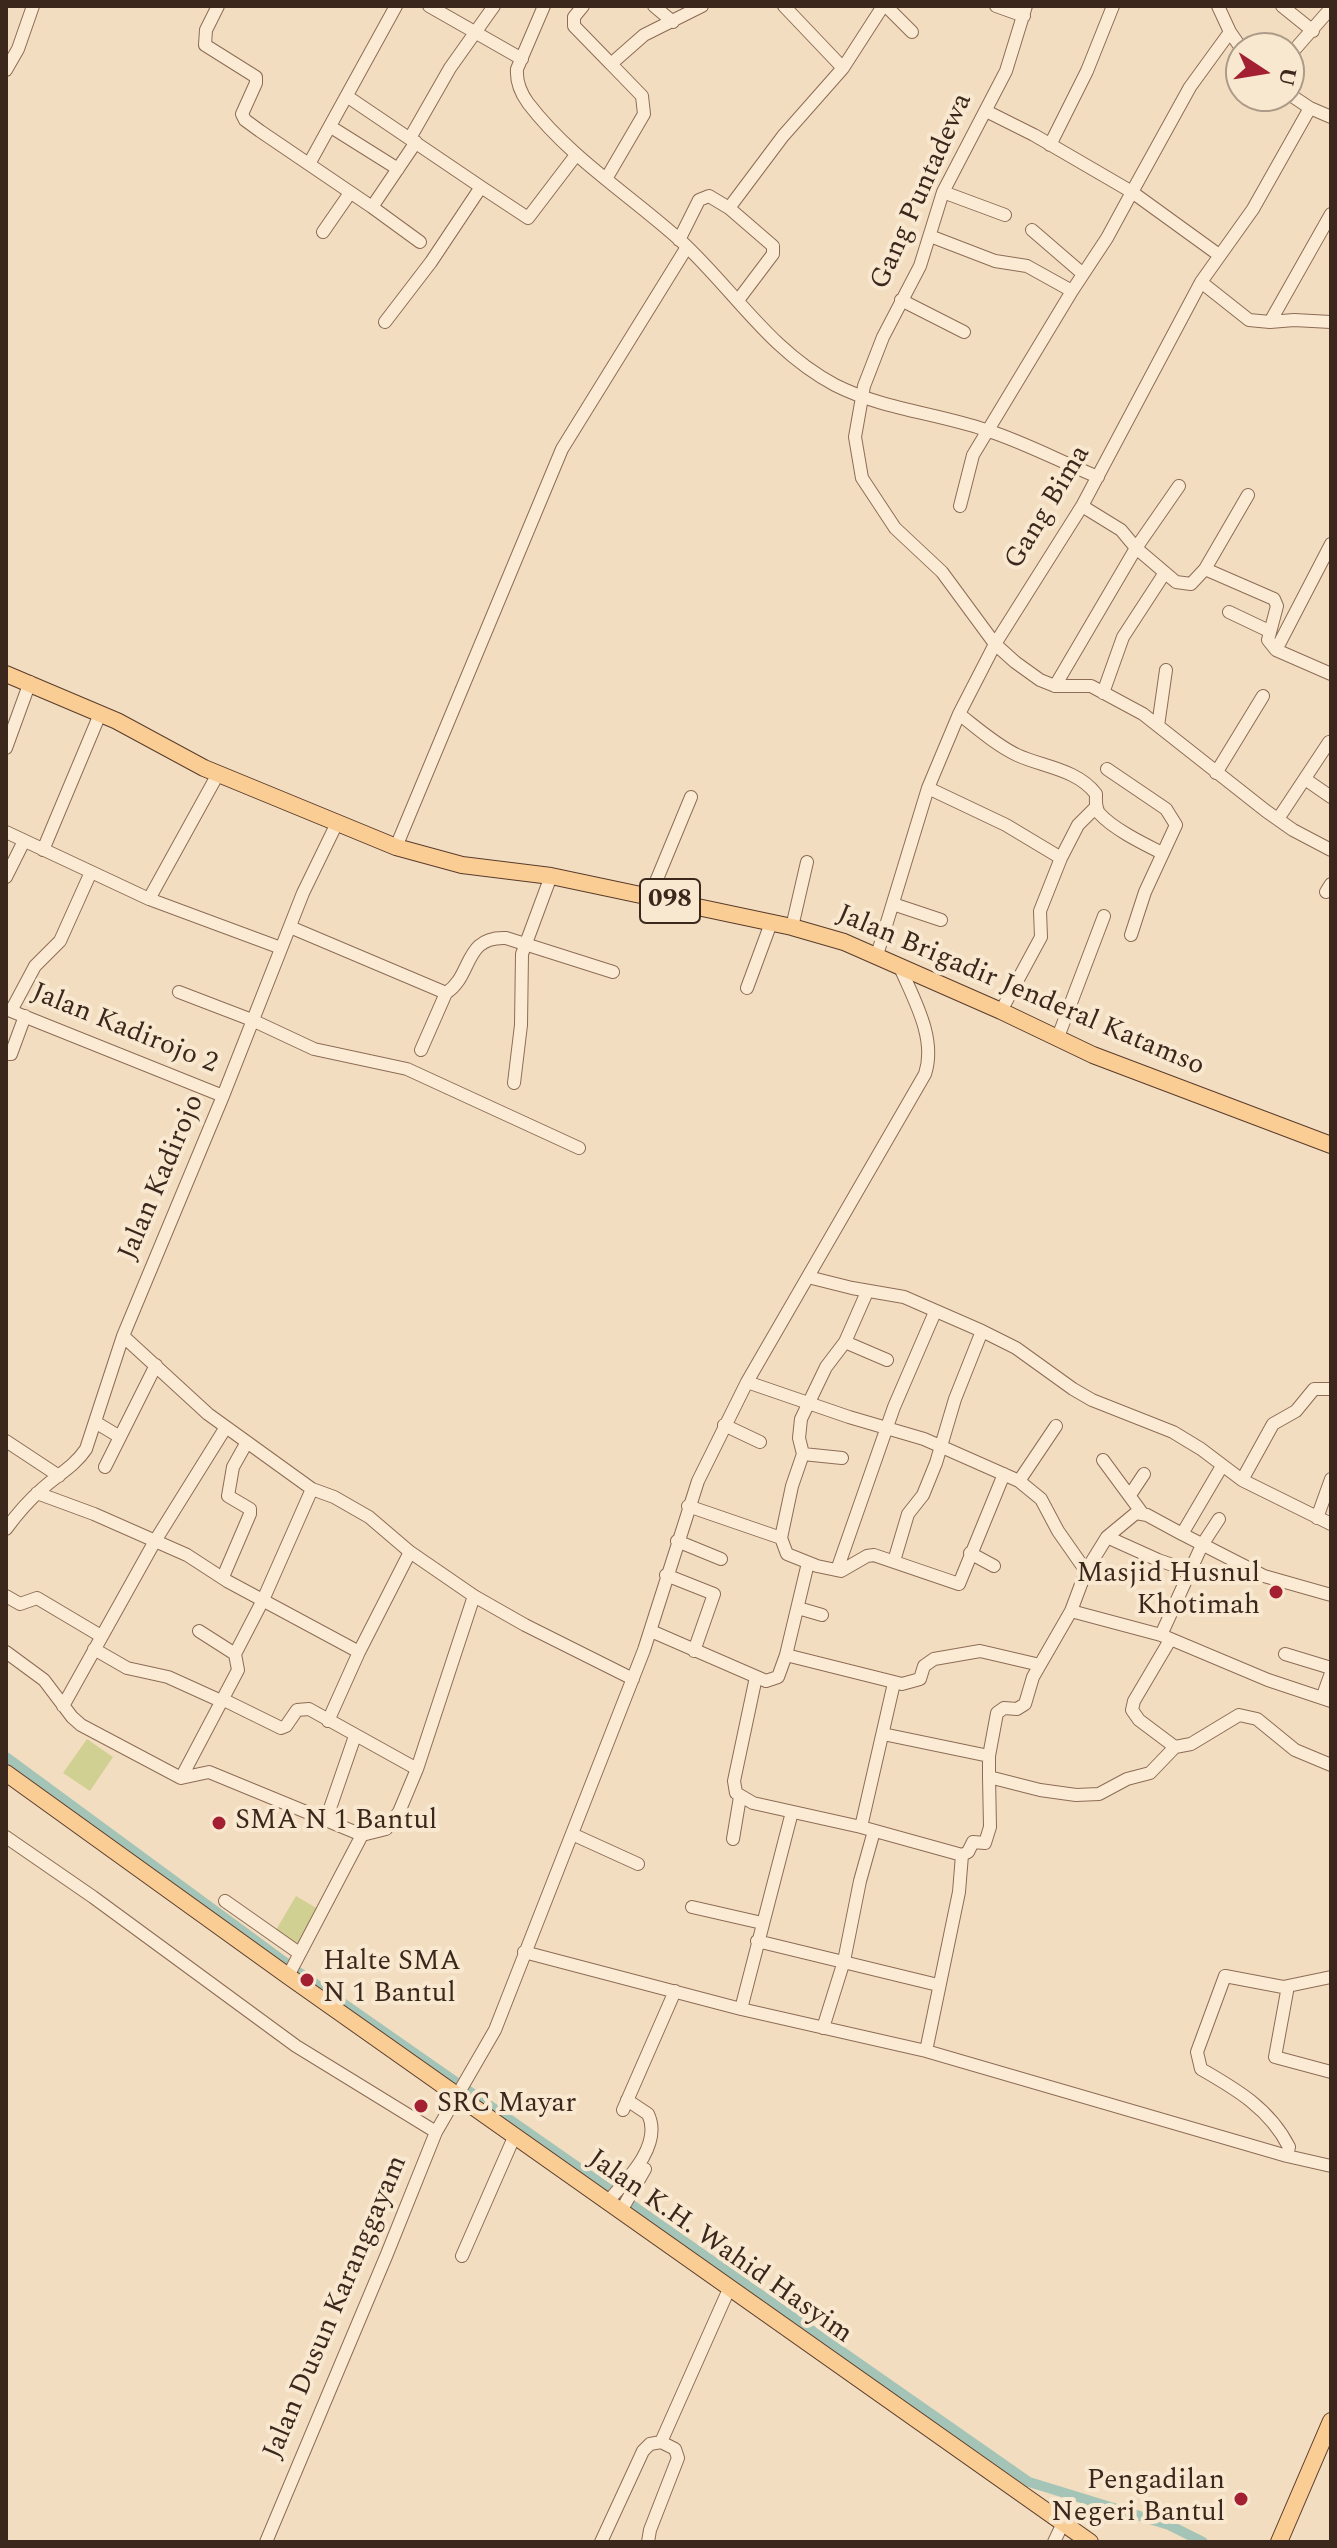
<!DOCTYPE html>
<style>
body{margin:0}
#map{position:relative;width:1337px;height:2548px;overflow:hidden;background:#f2ddc0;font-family:Spectral,serif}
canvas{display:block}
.frame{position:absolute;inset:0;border:8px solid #3b271c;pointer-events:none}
.north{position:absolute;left:1225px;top:32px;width:80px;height:80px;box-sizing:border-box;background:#f9e8d0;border:2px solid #ad9b88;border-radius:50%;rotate:102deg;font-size:22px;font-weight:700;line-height:32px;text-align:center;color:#3b271c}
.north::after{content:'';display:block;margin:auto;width:28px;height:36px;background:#a22032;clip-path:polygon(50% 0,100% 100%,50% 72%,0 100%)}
</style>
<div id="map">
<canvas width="1337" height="2548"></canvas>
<div class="frame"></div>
<div class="north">U</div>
</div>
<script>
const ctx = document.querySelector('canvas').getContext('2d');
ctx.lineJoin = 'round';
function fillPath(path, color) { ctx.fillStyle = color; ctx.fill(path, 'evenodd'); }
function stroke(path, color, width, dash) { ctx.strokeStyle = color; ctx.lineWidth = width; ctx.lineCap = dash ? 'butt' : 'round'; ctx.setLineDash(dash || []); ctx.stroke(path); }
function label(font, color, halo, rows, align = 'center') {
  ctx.font = font + ' Spectral,serif'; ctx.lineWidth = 8; ctx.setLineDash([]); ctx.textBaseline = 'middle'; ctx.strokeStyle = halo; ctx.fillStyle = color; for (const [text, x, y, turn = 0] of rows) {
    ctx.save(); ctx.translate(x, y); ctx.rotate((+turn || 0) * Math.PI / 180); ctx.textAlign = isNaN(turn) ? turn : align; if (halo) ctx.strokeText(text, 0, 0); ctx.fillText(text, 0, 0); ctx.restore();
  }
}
fillPath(new Path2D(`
 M87,1739L113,1757L90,1791L63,1773Z
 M296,1896L318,1909L298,1944L276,1930Z`), '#d1d093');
stroke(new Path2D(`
 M6,1757L297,1971L1029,2482L1169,2525L1203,2542`), '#a3c4b6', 10);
const minor = new Path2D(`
 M218,6L206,30L205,45L256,77V83L242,114L245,120L260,131L372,207L416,142
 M429,6L522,59
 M544,6L517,69C516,82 520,92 528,103C570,158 630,195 681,241C734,290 769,350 835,385C882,409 936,413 986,430C1024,442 1061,462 1098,477
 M583,6L574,17V26L611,64
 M654,6L673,22
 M784,6L843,68
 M886,6L912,32
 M996,6L1024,16
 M1026,6L1006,71L943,192L920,266L883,337L864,386L855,437L862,478L895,528L942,572L995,644L1015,662L1040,680L1055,686H1091L1143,714L1266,811L1293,830L1331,850
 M1218,6L1230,32L1241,48
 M1282,6L1313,31
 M1289,56L1331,8
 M6,70L18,49L33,6
 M1289,94L1310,108L1331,117
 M348,97L481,187
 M986,111L1034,135L1132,192L1190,87L1230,32
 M331,127L398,169
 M410,138L450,68L494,6
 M1050,145L1087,71L1113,6
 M309,164L396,6
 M606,179L644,114L642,96L611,64L644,35L702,6
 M943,192L1005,215
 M372,207L420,242
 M729,208L773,246V254L739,299
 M1032,230L1083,274
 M323,232L350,193
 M930,236L995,261L1027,266L1072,291
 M679,240L699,200L709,196L729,208L783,136L843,68L883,6
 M1201,282L1249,320L1270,322L1331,214
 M901,300L964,332
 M385,322L431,262L481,187L528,218L576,155
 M1270,322L1294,320L1331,322
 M960,506L973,455L1072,291L1107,238L1132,192L1219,255
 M1082,506L1121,530L1136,548L1179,486
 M1331,544L1276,650L1331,674
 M1205,569L1274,599L1277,606L1268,640L1276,650
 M1229,612L1269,631
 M1055,686L1136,548L1176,582L1191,584L1205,569L1248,495
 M1103,693L1123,637L1164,574
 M959,714C977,728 996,745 1017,755C1043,767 1077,769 1096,794C1096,801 1095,807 1099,813C1113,829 1144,844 1162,853
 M1158,726L1166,670
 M6,748L30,682
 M1107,769L1166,809L1176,825L1145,892L1131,935
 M1216,773L1263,696
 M1305,779L1331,797
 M928,788L1006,825L1061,858
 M1278,819L1329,742
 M6,832L149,899L218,774
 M396,847L562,449L687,247
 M43,850L100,714
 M6,877L24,841
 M1326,892L1331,884
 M650,896L691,797
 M149,899L281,948
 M893,904L941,920
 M290,927L446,993C473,976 463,936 506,938L613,972
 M792,927L807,862
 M877,955L928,788L959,714L995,644L1082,506L1201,282L1253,209L1310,108
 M747,988L771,923
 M179,992L252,1020L314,1049L407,1069L579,1148
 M6,1009L223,1096
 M11,1011L35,966L60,941L91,872
 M1001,1011L1041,937L1040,911L1061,858L1078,825L1096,807
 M1058,1037L1104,916
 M421,1050L446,993
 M6,1054H11L25,1016
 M514,1083L521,1025L522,954L551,876
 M808,1277L852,1288L904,1297L982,1331L1016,1348L1073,1389L1092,1400L1173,1432L1201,1449L1242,1480L1331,1524
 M867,1292L845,1342L826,1367L801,1419L799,1438L803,1454L792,1486L781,1538L787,1554L817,1566L841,1571L867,1556L874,1555L959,1584L1004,1474
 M123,1336L208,1414L312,1489L334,1497L369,1517L410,1552L474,1596L525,1625L633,1679
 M845,1342L887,1360
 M747,1382L849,1417L924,1439L1019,1481L1041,1499L1058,1531L1086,1571L1071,1611L1033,1677L1025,1704L1017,1709L1004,1708L997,1713L989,1756
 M95,1422L120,1437
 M724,1425L760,1442
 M6,1441L59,1476
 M803,1454L842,1458
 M1103,1460L1142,1513
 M105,1467L156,1365
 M1242,1480L1273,1424L1296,1411L1314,1389H1331
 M1019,1481L1056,1426
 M37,1493L94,1514L187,1555L227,1581L359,1652
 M1130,1495L1144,1474
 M688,1506L781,1538
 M1317,1518L1331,1479
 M6,1529C17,1514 28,1501 42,1489C57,1475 74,1467 86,1449L123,1336L223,1096L303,893L337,823
 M1182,1534L1264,1576L1331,1595
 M1107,1537L1158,1560L1190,1571
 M677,1541L721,1559
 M970,1553L994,1566
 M894,1561L908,1514L923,1495L936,1463L955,1399L982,1331
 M837,1570L894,1407L935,1312
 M1086,1571L1107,1537L1136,1513L1147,1515L1182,1534L1222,1466
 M666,1575L714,1594L694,1651
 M223,1577L250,1514V1509L228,1496L233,1467L247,1442
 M6,1596L20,1604L37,1598L101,1636
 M798,1608L822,1615
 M1071,1611L1161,1635L1268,1680L1331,1701
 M199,1631L235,1654
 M651,1631L766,1681L778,1677L786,1655L902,1684L920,1679L924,1666L934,1659L980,1651L1040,1665
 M1161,1635L1202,1545L1219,1519
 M1170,1640L1134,1701L1132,1710L1139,1720L1175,1747
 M94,1649L127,1668L168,1677L221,1701
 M6,1652L44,1680L72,1717L81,1725L181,1778L209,1772L362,1835L386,1829L399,1812L417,1769L474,1596
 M1285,1654L1331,1668
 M786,1655L808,1563
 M756,1677L734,1781L736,1793L753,1803L861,1827L962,1855
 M1322,1698L1331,1673
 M222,1699L281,1728L286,1726L297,1710L309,1709L417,1769
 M63,1706L155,1541L226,1427
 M328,1721L359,1652L410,1552
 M883,1734L989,1756V1777
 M181,1778L238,1670L235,1654L263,1600L312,1489
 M326,1820L355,1736
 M861,1827L894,1683
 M572,1834L638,1864
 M6,1837L93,1897L296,2046L436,2132
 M733,1839L740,1797
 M225,1901L299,1953
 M692,1907L762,1923
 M757,1941L938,1985
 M524,1952L741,2009L926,2051L1287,2156L1331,2166
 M288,1976L362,1835
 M1288,1986L1275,2057L1331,2072
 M741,2009L792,1812
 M823,2028L844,1961L860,1881L874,1831
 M926,2051L959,1892L962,1855L968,1852L973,1842L985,1843L990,1827L989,1777L1040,1790L1076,1795L1099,1794L1127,1779L1150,1773L1175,1747L1191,1744L1239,1715L1257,1719L1295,1750L1331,1765
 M623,2110L675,1991
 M1287,2156L1289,2147C1270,2109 1236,2089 1201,2069L1197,2052L1225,1976L1283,1987L1331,1977
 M608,2201C627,2180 663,2145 648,2114L627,2100
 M621,2211L645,2169
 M462,2256L515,2135
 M266,2542L387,2254L436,2132L495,2030L644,1650L698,1481L747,1382L925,1074C937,1038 913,998 899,965
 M601,2542L643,2451L650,2444L661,2442L729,2289
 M648,2542L650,2530L678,2458L675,2449L661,2442
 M1054,2542L1063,2523`);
const major = new Path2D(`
 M6,674L117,721L204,768L396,847L462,865L551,876L792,927L844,942L1001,1011L1093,1055L1331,1145
 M6,1773L288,1976L1090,2542
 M1279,2542L1331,2421`);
stroke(minor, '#8d6c56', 14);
stroke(major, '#5a3b2b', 18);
stroke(minor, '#fcebd4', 12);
stroke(major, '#f9cd94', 16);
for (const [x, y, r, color] of [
 [1276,1592,8,"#a22032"],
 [219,1823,8,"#a22032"],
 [307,1980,8,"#a22032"],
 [421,2106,8,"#a22032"],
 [1241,2499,8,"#a22032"]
]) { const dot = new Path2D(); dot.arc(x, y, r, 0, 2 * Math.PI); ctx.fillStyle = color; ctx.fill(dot); stroke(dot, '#f9e8d0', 3); }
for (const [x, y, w] of [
 [670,901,60]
]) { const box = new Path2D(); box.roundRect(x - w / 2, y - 22, w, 44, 6); ctx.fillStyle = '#f9e8d0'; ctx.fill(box); stroke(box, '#3b271c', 2); }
label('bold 26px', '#3b271c', null, [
 ["098",670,901]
]);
label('28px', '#3b271c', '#f9e8d0', [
 ["Gang Puntadewa",923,192,-66],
 ["Gang Bima",1049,508,-59],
 ["Jalan Brigadir Jenderal Katamso",1020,992,23],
 ["Jalan Kadirojo 2",124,1030,22],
 ["Jalan Kadirojo",163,1178,-67],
 ["Jalan K.H. Wahid Hasyim",719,2248,35],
 ["Jalan Dusun Karanggayam",337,2308,-67]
]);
label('28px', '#3b271c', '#f9e8d0', [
 ["Masjid Husnul",1260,1576,"right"],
 ["Khotimah",1260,1608,"right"],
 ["SMA N 1 Bantul",235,1823],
 ["Halte SMA",323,1964],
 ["N 1 Bantul",323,1996],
 ["SRC Mayar",437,2106],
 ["Pengadilan",1225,2483,"right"],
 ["Negeri Bantul",1225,2515,"right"]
], 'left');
</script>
